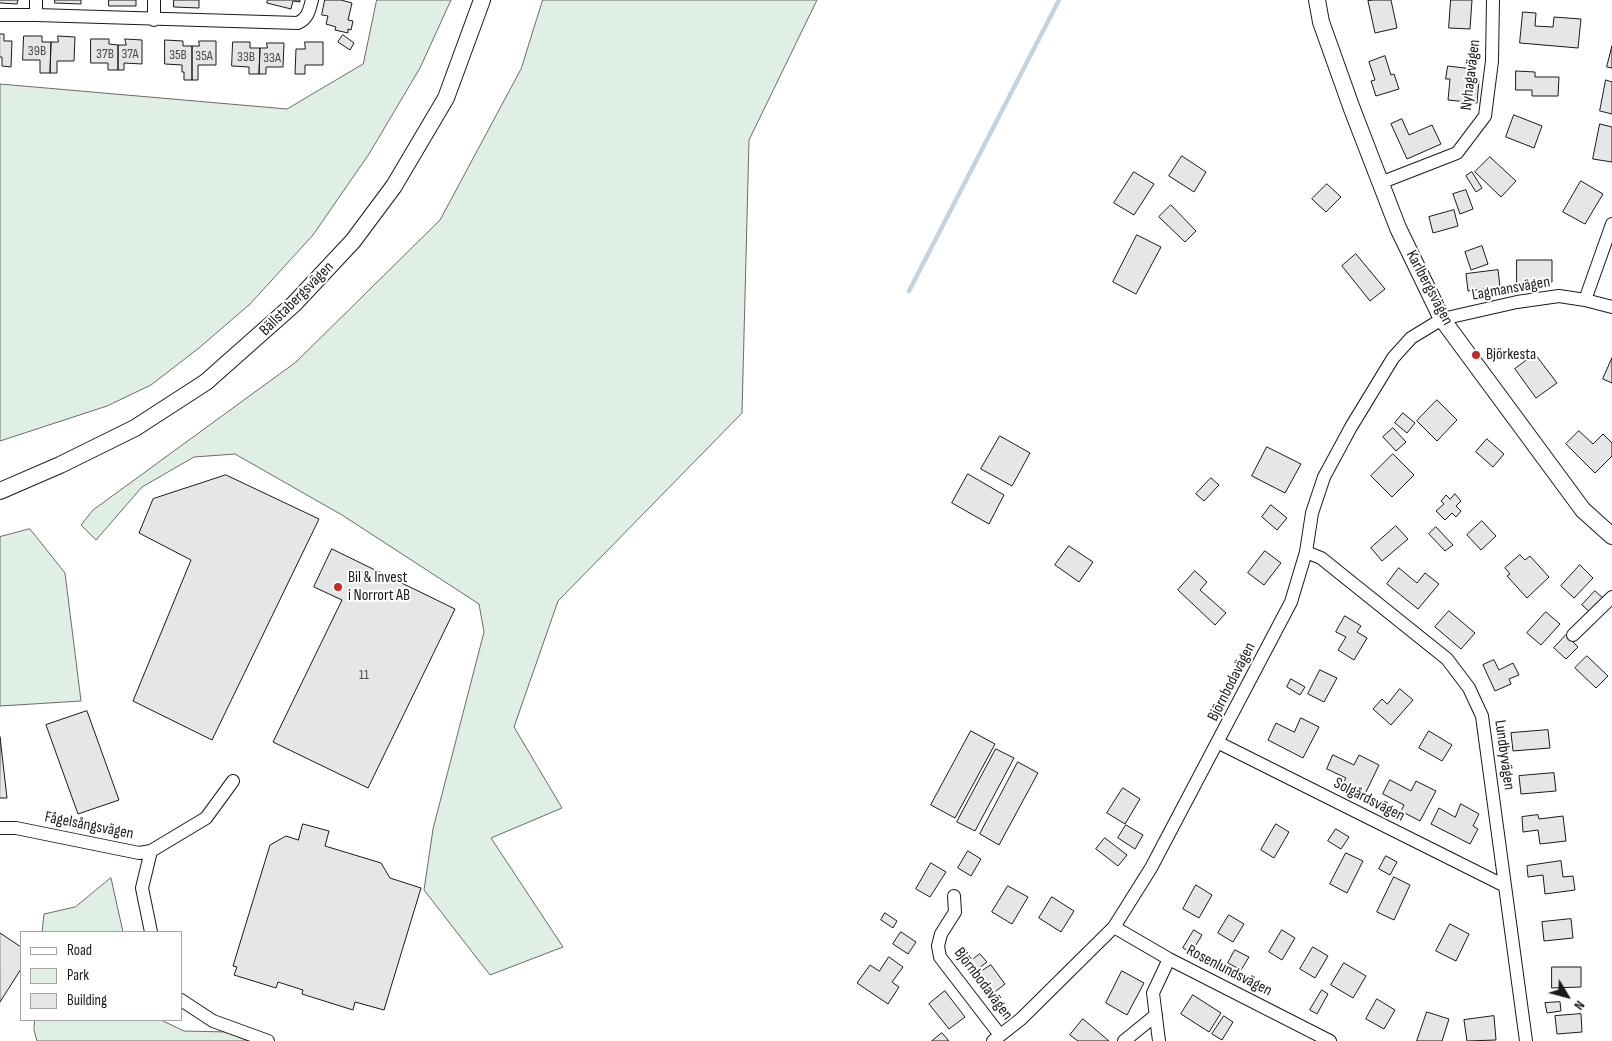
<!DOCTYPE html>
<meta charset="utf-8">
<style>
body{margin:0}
#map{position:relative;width:1612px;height:1041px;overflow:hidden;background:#fff;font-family:"Sofia Sans Condensed",sans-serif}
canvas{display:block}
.legend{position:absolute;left:20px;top:931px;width:162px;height:90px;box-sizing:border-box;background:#fff;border:1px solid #a3a3a3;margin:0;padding:6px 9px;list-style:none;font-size:15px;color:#1a1a1a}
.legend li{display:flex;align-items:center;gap:10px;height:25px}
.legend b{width:25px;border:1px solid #a3a3a3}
.north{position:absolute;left:1542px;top:971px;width:50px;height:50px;-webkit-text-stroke:4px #fff;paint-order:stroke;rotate:127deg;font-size:14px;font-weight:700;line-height:20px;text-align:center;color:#1a1a1a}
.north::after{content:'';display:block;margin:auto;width:18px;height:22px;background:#1a1a1a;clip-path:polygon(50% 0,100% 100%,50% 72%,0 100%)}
</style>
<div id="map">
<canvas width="1612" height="1041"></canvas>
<ul class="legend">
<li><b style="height:6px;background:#fff"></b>Road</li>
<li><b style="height:14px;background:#e0efe3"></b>Park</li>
<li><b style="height:14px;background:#e6e6e6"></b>Building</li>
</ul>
<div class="north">N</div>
</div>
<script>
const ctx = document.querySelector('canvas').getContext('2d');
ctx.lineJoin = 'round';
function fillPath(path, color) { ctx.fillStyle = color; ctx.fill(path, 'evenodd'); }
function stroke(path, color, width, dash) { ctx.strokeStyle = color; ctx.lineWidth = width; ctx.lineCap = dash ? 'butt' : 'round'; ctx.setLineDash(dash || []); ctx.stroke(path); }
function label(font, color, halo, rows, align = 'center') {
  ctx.font = font + ' "Sofia Sans Condensed",sans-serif'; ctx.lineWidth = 4; ctx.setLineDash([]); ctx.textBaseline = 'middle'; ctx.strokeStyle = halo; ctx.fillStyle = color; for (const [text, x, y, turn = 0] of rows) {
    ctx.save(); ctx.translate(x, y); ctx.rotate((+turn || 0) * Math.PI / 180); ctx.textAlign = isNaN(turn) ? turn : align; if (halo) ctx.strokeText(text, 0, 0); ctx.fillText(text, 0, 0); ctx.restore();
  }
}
const green = new Path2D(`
 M377,0H451L420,68L369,154L313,235L250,304L199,348L151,385L107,406L0,441V84L287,109L363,64Z
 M543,0H817L749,140L742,413L558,601L514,727L562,808L491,838L563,947L490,975L424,890L433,829L484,632L479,604L342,515L235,454L194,457L142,487L96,540L81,525L93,510L296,362L440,220L521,69Z
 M30,529L65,573L81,701L0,706V537Z
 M111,878L123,932H42L44,914L75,907Z
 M35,1020H161L184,1031L228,1032L250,1041H37L34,1030Z`);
fillPath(green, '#e0efe3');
stroke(green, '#6a6a6a', 1);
stroke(new Path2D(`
 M909,291L1059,0`), '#c6d2dc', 4.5);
const building = new Path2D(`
 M0,0H18L17,4L0,3Z
 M55,0H81V4L55,3Z
 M109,0H136V6H109Z
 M174,0H199V8L174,7Z
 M268,0H300V2L293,1L291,9L267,3Z
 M325,0H341L352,3L348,20L353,21L351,30L348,29V33L335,30L336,27L326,24L328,16L322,15Z
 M1374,0H1391L1397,28L1375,33L1368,1Z
 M1451,0H1472L1470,29L1449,28Z
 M1523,12L1536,13L1535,26L1553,27L1554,17L1581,19L1578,48L1520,43Z
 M0,34H4V41H12L11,67L2,66V57H0Z
 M343,35L354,43L350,50L338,42Z
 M24,36H42V42H51L50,73H40V60H23Z
 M58,36L75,37L74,61H57V73H50L51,42H58Z
 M91,39H109V44L118,45V70H108V63H91Z
 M125,39L142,40V64L124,63V70H118V45H126Z
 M165,40L183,41V46H192V80H184V72H182V65L165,64Z
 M199,41H216V65H198V80H192V46H199Z
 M233,42H250V48H260L259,74H249V67L232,66Z
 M305,42H323V65H305V74H295L296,49H305Z
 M267,43H284L283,67H266V74H259L260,48H267Z
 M1612,46V68L1607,67Z
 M1385,56L1391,75L1394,74L1399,89L1376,96L1371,81L1375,80L1369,62Z
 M1448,66L1473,69L1472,79L1479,80L1477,103L1448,100L1450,79H1446Z
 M1516,71L1535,72V77H1559L1558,96H1532V90H1516Z
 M1606,80L1612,82V114L1600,111Z
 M1514,115L1542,126L1534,148L1506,137Z
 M1402,119L1409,135L1432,125L1441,144L1407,159L1391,124Z
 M1600,124L1612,127V162L1593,159Z
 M1182,156L1206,172L1194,192L1169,176Z
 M1490,157L1516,181L1501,197L1475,172Z
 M1134,172L1154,184L1134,215L1114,203Z
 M1472,172L1482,188L1476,192L1466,176Z
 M1581,181L1603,194L1585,224L1563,212Z
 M1327,184L1341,197L1326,212L1312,199Z
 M1466,190L1473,209L1460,214L1453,194Z
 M1171,205L1196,231L1185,242L1159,217Z
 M1454,210L1458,226L1433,233L1429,217Z
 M1137,235L1161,247L1136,294L1113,282Z
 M1482,246L1488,264L1471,270L1465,252Z
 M1356,254L1385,289L1370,301L1342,266Z
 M1517,260H1552V282L1517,283Z
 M1498,270L1500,287L1468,291L1466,274Z
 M1535,354L1557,383L1536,398L1515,369Z
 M1612,358V383L1603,379Z
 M1437,400L1457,420L1437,441L1417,421Z
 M1403,413L1415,423L1407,433L1395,423Z
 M1393,428L1406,442L1396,451L1383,437Z
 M1579,431L1593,444L1603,434L1612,443V456L1595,473L1566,444Z
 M1000,436L1030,453L1012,486L981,469Z
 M1487,439L1504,454L1493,467L1476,452Z
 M1267,447L1301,464L1285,493L1252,476Z
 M1393,454L1414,475L1392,497L1371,476Z
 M968,474L1004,495L989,524L952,503Z
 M226,475L319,519L212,740L133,701L191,560L139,533L153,499Z
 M1211,478L1219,485L1204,501L1196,494Z
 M1455,494L1461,501L1456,506L1461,511L1456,517L1452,513L1445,520L1436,511L1444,504L1441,501L1446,495L1450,499Z
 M1271,505L1287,518L1277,530L1262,517Z
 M1482,521L1496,536L1481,550L1467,535Z
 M1396,526L1408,539L1382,561L1371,548Z
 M1436,527L1453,545L1445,551L1429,534Z
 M1069,546L1093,562L1079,582L1055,565Z
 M332,549L455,609L368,788L273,742L342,600L314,587Z
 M1265,551L1281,563L1264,585L1248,573Z
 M1520,555L1525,560L1530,556L1549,577L1527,598L1507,576L1510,574L1505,568Z
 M1580,565L1593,578L1574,598L1561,586Z
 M1399,568L1417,583L1425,573L1439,584L1418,609L1387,584Z
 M1195,571L1207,582L1200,590L1226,613L1215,625L1178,590Z
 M1595,591L1603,598L1590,612L1582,605Z
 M1449,611L1475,633L1461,649L1435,627Z
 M1546,612L1560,624L1541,645L1527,633Z
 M1345,616L1361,626L1357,632L1367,638L1354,660L1338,650L1346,637L1336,632Z
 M1566,635L1578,647L1566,659L1554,648Z
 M1587,656L1608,676L1596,688L1575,668Z
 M1494,660L1499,670L1513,663L1519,675L1509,679L1511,684L1495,691L1483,665Z
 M1320,670L1337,678L1324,702L1308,694Z
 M1291,679L1305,687L1300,695L1287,687Z
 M1400,689L1413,700L1391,725L1373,709L1382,699L1387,704Z
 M87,711L119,800L78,814L46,725Z
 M1301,718L1319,727L1303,758L1268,740L1276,723L1294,732Z
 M1548,730L1550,748L1513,751L1511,733Z
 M971,731L995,744L955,818L931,805Z
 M1429,731L1452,745L1442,761L1419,748Z
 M0,737L7,798H0Z
 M996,749L1014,758L975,831L957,822Z
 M1333,755L1354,765L1359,755L1379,765L1365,794L1343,783L1346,778L1327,769Z
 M1018,762L1038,773L999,845L980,834Z
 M1554,773L1556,791L1521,794L1519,776Z
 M1390,780L1411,791L1416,781L1436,791L1420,821L1401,811L1404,805L1383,794Z
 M1123,788L1140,799L1125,824L1107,813Z
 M1461,804L1479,814L1473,826L1478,829L1470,844L1431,824L1439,808L1455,817Z
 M1538,815L1539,819L1563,816L1566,841L1540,844L1538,830L1523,832L1522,817Z
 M303,824L329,831L325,846L381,863L390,878L421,888L384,1010L355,1002L353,1010L302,994L303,990L278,982L276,988L234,975L237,967L233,966L270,845L286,836L298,840Z
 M1276,824L1289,832L1274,858L1261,850Z
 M1126,825L1143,835L1135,849L1118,838Z
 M1336,829L1349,837L1341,849L1328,841Z
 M1105,838L1127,855L1118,866L1096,849Z
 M968,851L981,859L971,876L958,868Z
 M1346,853L1363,861L1347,893L1330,884Z
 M1386,856L1397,862L1390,875L1379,869Z
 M1561,861L1563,877L1573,876L1575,890L1545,894L1543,875L1528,877L1527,866Z
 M931,863L946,872L930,897L916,889Z
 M1394,877L1410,885L1394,920L1377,912Z
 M1196,885L1212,895L1199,918L1183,909Z
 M1008,886L1028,897L1012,924L992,912Z
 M1052,897L1074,911L1061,932L1039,918Z
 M885,913L897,921L893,928L881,920Z
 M1229,915L1244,924L1233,942L1218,933Z
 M1571,919L1573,938L1544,941L1542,922Z
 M1450,924L1469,934L1456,961L1436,951Z
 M1194,930L1202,935L1191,953L1183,948Z
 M1282,930L1295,938L1282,960L1269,952Z
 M901,932L916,942L908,954L893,944Z
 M0,933L21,947V969L0,1002Z
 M1313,947L1328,956L1315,978L1300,969Z
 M1235,950L1249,957L1241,970L1228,963Z
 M980,954L987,962L975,971L968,963Z
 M889,957L903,967L892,982L899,987L888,1004L857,983L870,965L879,971Z
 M1344,963L1366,976L1353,998L1331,985Z
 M991,965L1005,984L991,995L976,975Z
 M1552,967H1581V987L1552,988Z
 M1122,971L1144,983L1127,1015L1106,1003Z
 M1322,990L1328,994L1317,1014L1310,1010Z
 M945,991L965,1017L949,1029L929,1004Z
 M1193,995L1221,1013L1209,1032L1181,1014Z
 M1377,999L1395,1010L1384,1029L1366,1019Z
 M1560,1002L1561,1011L1547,1013L1545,1003Z
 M1427,1012L1449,1019L1442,1041H1417Z
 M1581,1014L1582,1032L1557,1034L1555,1016Z
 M1224,1016L1233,1022L1222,1040L1212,1034Z
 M1494,1016L1496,1040L1467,1041L1464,1020Z
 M1083,1019L1109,1041H1078L1070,1035Z
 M942,1033L949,1041H932Z`);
fillPath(building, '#e6e6e6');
stroke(building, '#1a1a1a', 1);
const minor = new Path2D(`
 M0,15H36V0
 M36,15L298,23C308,18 309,11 312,0
 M154,20V0
 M1380,183L1457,153L1485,116L1492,61L1493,0
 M1585,300L1612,224
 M1306,552L1321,558L1447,659L1469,688L1482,716L1526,1041
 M1573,635L1612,597
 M1219,743L1505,886
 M0,828H16L139,853L151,851L206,818L233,781
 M151,851L142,888L151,932
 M954,896L955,912L941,934L938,946L940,957L1000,1035
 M1114,927L1169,959L1330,1041
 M181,1000L213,1021L268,1041
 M993,1041L1021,1019L1114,927L1151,868L1291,602L1306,552L1312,513L1324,477L1351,427L1393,358L1411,338L1442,319L1517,302L1559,296L1585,300L1612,307
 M1124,1041L1156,1015
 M1159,1041L1153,993L1169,959`);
const tertiary = new Path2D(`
 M1317,0L1321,22L1352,109L1398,228L1442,319L1583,510L1612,536
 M0,491L60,465L135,428L206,382L294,304L353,241L394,186L446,98L482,0`);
stroke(minor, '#1a1a1a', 14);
stroke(tertiary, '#1a1a1a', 18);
stroke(minor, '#fff', 12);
stroke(tertiary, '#fff', 16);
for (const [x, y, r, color] of [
 [1476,355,5,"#c62828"],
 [338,587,5,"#c62828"]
]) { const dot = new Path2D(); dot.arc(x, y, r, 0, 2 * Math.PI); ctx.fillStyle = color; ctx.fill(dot); stroke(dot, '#fff', 2); }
label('14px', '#4d4d4d', null, [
 ["39B",37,51],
 ["37B",105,54],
 ["37A",130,54],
 ["35B",178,55],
 ["35A",204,56],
 ["33B",246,57],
 ["33A",272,58],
 ["11",364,675]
]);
label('16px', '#1a1a1a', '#fff', [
 ["Nyhagavägen",1471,75,-83],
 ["Karlbergsvägen",1429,288,62],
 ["Lagmansvägen",1511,289,-10],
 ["Bällstabergsvägen",297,299,-45],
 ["Björnbodavägen",1232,682,-63],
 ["Lundbyvägen",1504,755,82],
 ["Solgårdsvägen",1369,800,27],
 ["Fågelsångsvägen",89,826,11],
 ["Rosenlundsvägen",1229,971,27],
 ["Björnbodavägen",983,984,53]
]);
label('16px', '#1a1a1a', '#fff', [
 ["Björkesta",1486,355],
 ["Bil & Invest",348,578],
 ["i Norrort AB",348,596]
], 'left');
</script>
